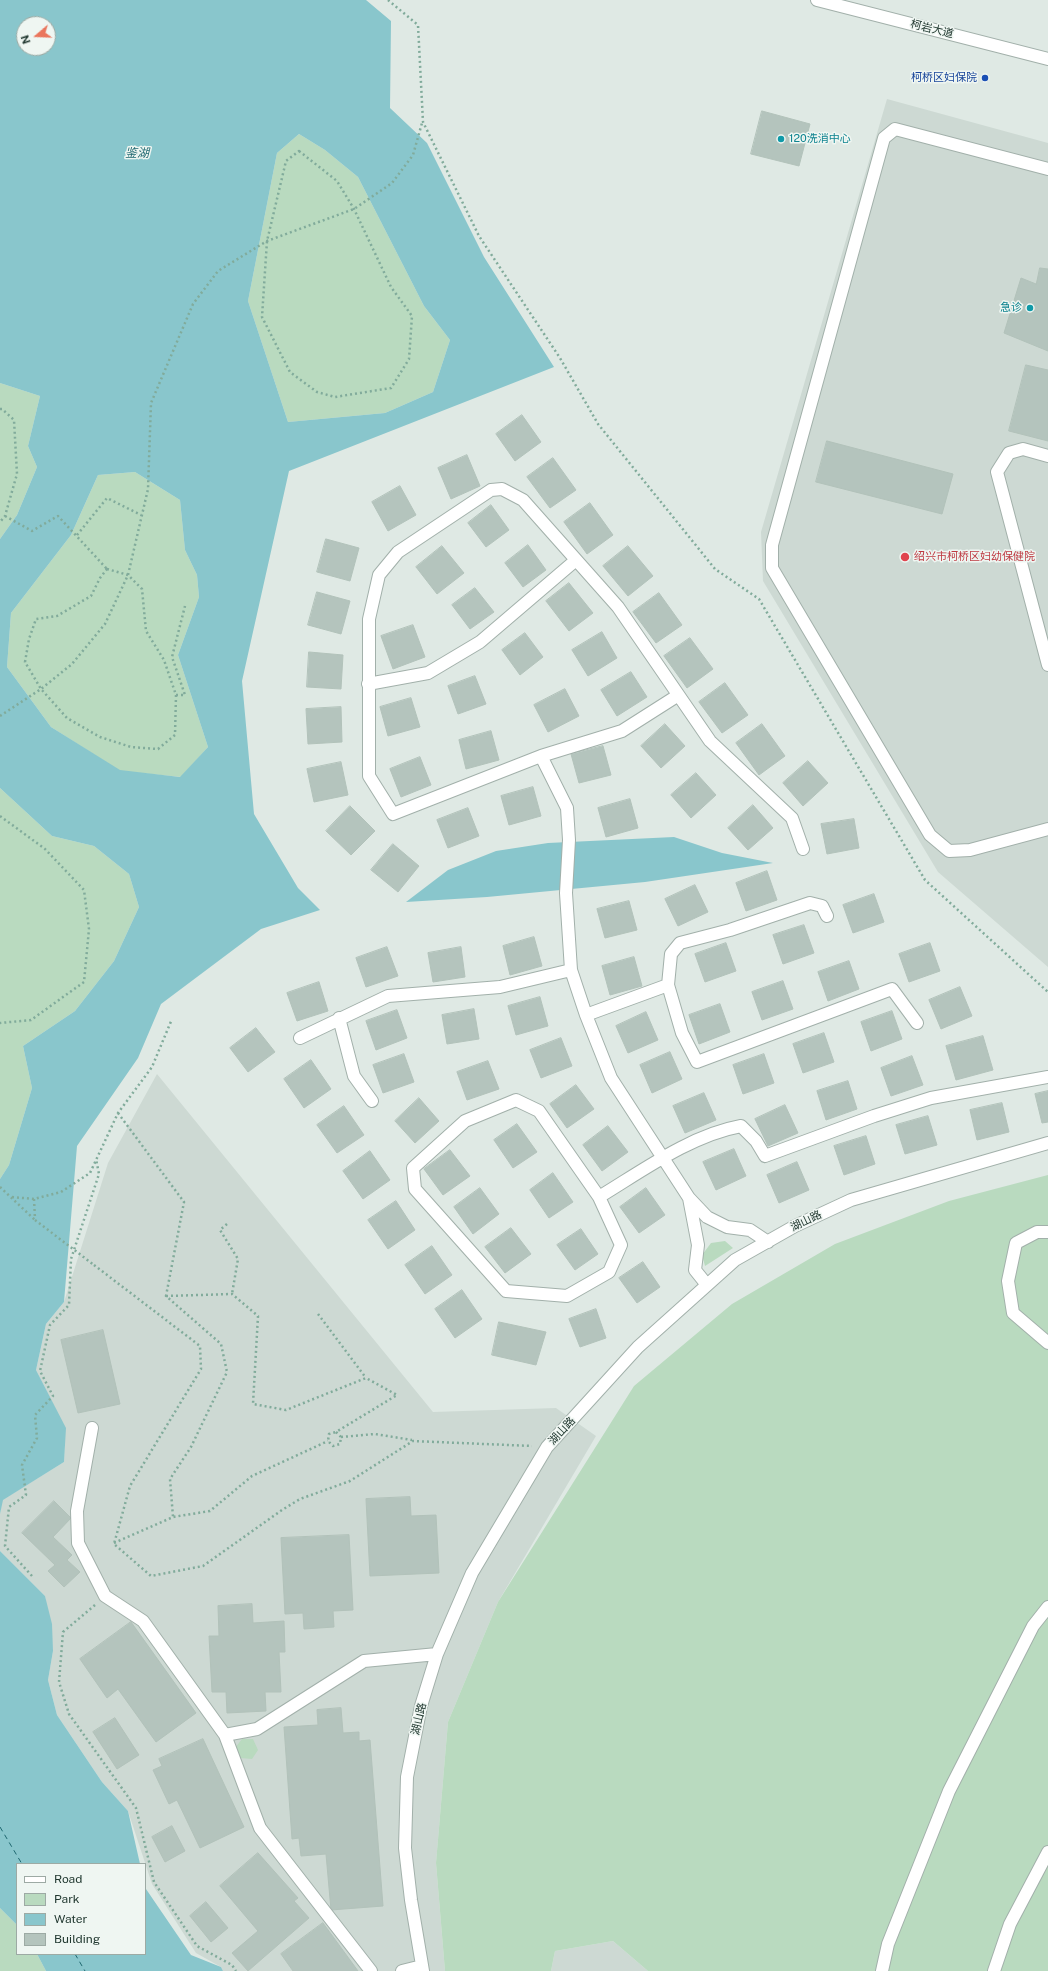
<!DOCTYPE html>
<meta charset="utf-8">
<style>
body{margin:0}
#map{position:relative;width:1048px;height:1971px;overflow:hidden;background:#dfe9e4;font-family:"Public Sans",sans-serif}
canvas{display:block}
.legend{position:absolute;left:16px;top:1863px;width:130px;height:92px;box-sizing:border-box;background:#eff6f2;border:1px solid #9daaa4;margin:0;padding:5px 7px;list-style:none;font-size:12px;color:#213830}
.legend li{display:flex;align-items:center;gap:8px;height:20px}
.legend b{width:20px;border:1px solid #9daaa4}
.north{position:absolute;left:16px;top:16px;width:40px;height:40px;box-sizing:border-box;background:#eff6f2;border:1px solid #9daaa4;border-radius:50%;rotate:251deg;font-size:11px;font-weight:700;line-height:16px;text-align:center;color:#213830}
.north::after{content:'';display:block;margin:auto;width:14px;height:18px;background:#ea755c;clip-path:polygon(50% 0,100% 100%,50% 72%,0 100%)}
</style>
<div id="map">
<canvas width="1048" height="1971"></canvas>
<ul class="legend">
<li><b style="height:5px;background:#fff"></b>Road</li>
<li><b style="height:11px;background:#b9dabf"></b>Park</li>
<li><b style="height:11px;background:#89c6cc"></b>Water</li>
<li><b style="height:11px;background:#b4c4bd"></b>Building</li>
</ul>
<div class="north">N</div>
</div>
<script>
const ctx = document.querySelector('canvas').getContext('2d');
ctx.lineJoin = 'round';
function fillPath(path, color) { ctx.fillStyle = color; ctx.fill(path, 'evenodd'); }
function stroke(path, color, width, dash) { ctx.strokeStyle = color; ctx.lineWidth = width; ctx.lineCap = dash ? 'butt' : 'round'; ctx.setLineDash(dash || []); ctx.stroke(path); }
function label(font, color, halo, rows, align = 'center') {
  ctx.font = font + ' "Public Sans","Noto Sans SC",sans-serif'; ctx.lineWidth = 3; ctx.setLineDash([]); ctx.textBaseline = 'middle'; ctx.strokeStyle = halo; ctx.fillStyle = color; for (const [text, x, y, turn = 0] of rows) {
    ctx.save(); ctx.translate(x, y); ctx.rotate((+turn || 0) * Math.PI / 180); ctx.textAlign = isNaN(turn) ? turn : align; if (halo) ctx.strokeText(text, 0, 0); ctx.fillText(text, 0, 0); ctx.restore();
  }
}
fillPath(new Path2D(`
 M887,99L1048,143V967L938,872L763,581L761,532Z
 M157,1074L433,1412L556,1408L596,1436L498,1602L448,1722L436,1863L445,1971H223L221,1967L196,1953L152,1884L128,1811L102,1782L57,1715L48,1680L53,1651L45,1596L0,1551V1514L2,1500L64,1462L65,1428L36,1370L46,1324L64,1302L108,1163Z
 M613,1941L648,1971H551L555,1951Z`), '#cdd9d3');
fillPath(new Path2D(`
 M299,134L325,150L358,177L424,306L450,340L433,392L385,413L288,422L248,301L277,153Z
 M0,383L40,396L28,446L37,467L17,515L0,539Z
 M135,472L180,500L185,550L197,575L199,597L178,655L208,747L181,777L120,771L51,727L7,667L11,613L71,535L98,475Z
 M0,788L52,836L94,846L129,874L139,907L114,961L75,1011L23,1046L32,1088L9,1165L0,1179Z
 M1048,1175V1971H648L613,1941L555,1951L551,1971H445L436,1863L448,1722L498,1602L634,1386L732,1304L835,1244L949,1201Z
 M725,1241L733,1248L705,1266L702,1255L711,1243Z
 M242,1739H253L258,1750L252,1759L240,1758L235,1748Z
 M0,1908L17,1925V1954H37L46,1971H0Z`), '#b9dabf');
fillPath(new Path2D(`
 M0,0H366L391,21L390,108L427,143L484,257L554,367L289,471L242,681L254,814L298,888L320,910L261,929L161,1004L138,1058L77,1146L64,1302L46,1324L36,1370L66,1428L64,1462L3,1500L0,1514V1179L9,1165L32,1088L23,1046L75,1011L114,961L139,907L129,874L94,846L52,836L0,788V539L17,515L37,467L28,446L40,396L0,383ZM24,24H48V48H24ZM299,134L325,150L358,177L424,306L450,340L433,392L385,413L288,422L248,301L277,153ZM135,472L180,500L185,550L197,575L199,597L178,655L208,747L180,777L120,770L51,727L7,667L11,613L71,535L98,475Z
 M674,837L722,853L773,863L645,882L487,897L406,902L448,870L496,851L548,843Z
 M0,1551L45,1596L52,1624L53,1651L48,1680L57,1715L102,1782L128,1811L140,1864H17V1925L0,1908Z
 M145,1885L146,1889L191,1955L221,1967L223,1971H46L37,1954H145Z`), '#89c6cc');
stroke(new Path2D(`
 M0,1827L22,1864
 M75,1954L85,1971`), '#1f6870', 1, [5, 4]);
const building = new Path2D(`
 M762,111L810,124L799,166L751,154Z
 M1040,268L1048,269V351L1004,333L1021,278L1036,284Z
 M1026,365L1048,370V441L1009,431Z
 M522,415L541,442L515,461L496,434Z
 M827,441L953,474L942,514L816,482Z
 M467,455L480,486L451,499L438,468Z
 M553,458L576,490L550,508L527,477Z
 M400,486L416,515L388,531L372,502Z
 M590,503L613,535L587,554L564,522Z
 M491,505L509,530L486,547L468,523Z
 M326,539L359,548L350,581L317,572Z
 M528,545L546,570L523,587L505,563Z
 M442,546L464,573L437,594L416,567Z
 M628,546L653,576L628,596L603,566Z
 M569,583L593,613L569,631L546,601Z
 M475,588L494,612L470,629L452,605Z
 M317,592L350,601L341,634L308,625Z
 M659,593L682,625L656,643L633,612Z
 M413,625L425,657L393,669L381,636Z
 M602,632L617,658L588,676L572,650Z
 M525,633L543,657L520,675L502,650Z
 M690,638L713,669L687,688L664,656Z
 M309,652L343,655L341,689L307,687Z
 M631,672L647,697L617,716L601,690Z
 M475,676L486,704L458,714L448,686Z
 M725,683L748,715L722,733L699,702Z
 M565,689L579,716L548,732L534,705Z
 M411,698L420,727L388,736L380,707Z
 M341,707L342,742L308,744L306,709Z
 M665,724L685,746L661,768L641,746Z
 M762,724L785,756L759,775L736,743Z
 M491,731L499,760L466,769L459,740Z
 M603,746L611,775L579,783L571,754Z
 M420,757L431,785L401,797L390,769Z
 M808,761L828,783L803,806L783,783Z
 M341,762L348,795L314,802L307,769Z
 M696,773L716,795L691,818L671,795Z
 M533,787L541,816L509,825L501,796Z
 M630,799L638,828L606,837L598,808Z
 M753,805L773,828L748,850L728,828Z
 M350,806L375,831L351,855L326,831Z
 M468,808L479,836L448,848L437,820Z
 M854,819L859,848L827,854L821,824Z
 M393,844L419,866L398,892L371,870Z
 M767,871L777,900L746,911L736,883Z
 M695,885L708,912L678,926L665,899Z
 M874,894L884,922L853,933L843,905Z
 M629,901L637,930L605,938L597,909Z
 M804,925L814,953L783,964L773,935Z
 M534,937L542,966L510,975L503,946Z
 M726,943L736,971L705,982L695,954Z
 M930,943L940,971L909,982L899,954Z
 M387,947L398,976L366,987L356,958Z
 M461,947L465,977L433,982L428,953Z
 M634,957L642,986L610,995L602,966Z
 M849,961L859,989L828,1001L818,972Z
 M783,981L793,1009L762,1020L752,992Z
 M319,982L328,1011L297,1021L287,993Z
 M960,987L972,1016L941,1029L929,1000Z
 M540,997L548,1026L516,1035L508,1006Z
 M720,1004L730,1032L699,1044L689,1015Z
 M474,1009L479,1039L447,1044L442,1015Z
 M397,1010L407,1038L376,1050L366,1021Z
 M892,1011L902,1039L871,1051L861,1022Z
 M646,1012L658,1040L628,1053L616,1026Z
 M256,1028L275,1052L248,1072L230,1048Z
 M824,1033L834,1062L803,1073L793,1044Z
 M983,1036L993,1070L956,1080L946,1046Z
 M561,1038L572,1066L541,1078L530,1050Z
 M670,1052L682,1079L652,1093L640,1065Z
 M404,1054L414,1082L383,1093L373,1065Z
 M764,1054L774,1083L743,1094L733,1065Z
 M912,1056L923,1085L891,1096L881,1068Z
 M311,1060L331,1089L304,1108L284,1079Z
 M488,1061L499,1089L467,1100L457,1072Z
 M848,1081L857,1109L826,1120L817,1091Z
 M576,1085L594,1109L567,1128L550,1104Z
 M1048,1091V1122L1042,1123L1035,1094Z
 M704,1093L716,1120L685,1133L673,1106Z
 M419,1098L439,1121L415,1143L395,1121Z
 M1002,1103L1009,1132L977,1140L970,1110Z
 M785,1105L798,1133L768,1146L755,1119Z
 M344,1106L364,1135L337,1153L317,1125Z
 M928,1116L937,1145L905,1154L896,1125Z
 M517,1124L537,1152L513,1168L494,1140Z
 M608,1126L628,1152L602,1171L583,1145Z
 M866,1136L875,1164L844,1175L834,1146Z
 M734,1149L746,1176L716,1190L703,1162Z
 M450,1150L470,1176L443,1195L424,1169Z
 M370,1151L390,1180L363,1199L343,1171Z
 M797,1162L809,1190L779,1203L767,1175Z
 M553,1173L573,1202L549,1218L530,1190Z
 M480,1188L499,1214L473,1234L454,1207Z
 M646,1188L665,1215L639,1233L620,1207Z
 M396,1201L415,1230L388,1249L368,1220Z
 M511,1228L531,1254L505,1273L485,1247Z
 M581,1229L598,1254L575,1270L557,1245Z
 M432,1246L452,1275L425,1294L405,1265Z
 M643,1262L660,1287L637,1303L619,1278Z
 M462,1290L482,1319L455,1338L435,1309Z
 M596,1309L606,1338L580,1347L569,1319Z
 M499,1322L546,1332L536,1365L492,1355Z
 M103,1330L120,1404L78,1413L61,1340Z
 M410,1497L411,1516L436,1515L439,1573L370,1576L366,1499Z
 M54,1501L71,1518L53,1537L72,1555L67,1560L80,1572L64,1587L48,1571L55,1565L22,1533Z
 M349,1535L353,1610L333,1611L334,1627L304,1629L303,1613L285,1614L281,1538Z
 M252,1604L253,1623L284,1621L285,1652H279L281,1692H265L266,1711L227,1713L226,1692H212L209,1636H219L218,1606Z
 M131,1622L196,1713L156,1742L118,1689L107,1698L80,1659Z
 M341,1708L343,1733L359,1732V1741L370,1740L383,1906L331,1910L326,1854L301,1856L299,1838L292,1839L284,1727L318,1725L317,1710Z
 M115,1718L139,1755L117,1769L93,1732Z
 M203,1739L244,1827L200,1848L177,1800L169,1804L153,1770L162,1766L159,1759Z
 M172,1826L185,1851L165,1862L152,1837Z
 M258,1853L298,1898L294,1901L309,1918L248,1971L232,1953L258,1931L220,1886Z
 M206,1902L228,1928L211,1942L190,1916Z
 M323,1923L358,1971H293L281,1954Z`);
fillPath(building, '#b4c4bd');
stroke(building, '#b2c2ba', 1);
const minor = new Path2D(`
 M817,0L1048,59
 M1048,169L895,129L884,138L772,545V568L930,835L949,851L970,850L1048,829
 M1048,456L1023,449L1009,453L997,472L1048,665
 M368,684L428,673L480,642L576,560
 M677,696L622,731L541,756L393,814L369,776V619L379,575L398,552L491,490L502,489L523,500L618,607L710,741L792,818L803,849
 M541,756L567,808L569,840L566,893L571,970L586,1015L611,1078L689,1198
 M827,916L822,906L810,903L730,930L680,943L671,954L668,985L682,1033L697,1062L892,989L917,1023
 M586,1015L668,985
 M339,1018L354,1076L372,1101
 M300,1038L388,996L500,987L571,970
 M516,1100L539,1111L599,1197L621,1245L609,1272L567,1296L506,1291L415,1189L413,1168L465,1121Z
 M599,1197C642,1171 691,1135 741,1126L756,1141L765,1156L874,1116L931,1098L1048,1077
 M1048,1232H1037L1016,1243L1008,1281L1013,1313L1048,1343
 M707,1285L695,1270L698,1245L689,1198L707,1217L727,1227L750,1230L768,1242
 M92,1428L77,1511L78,1543L105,1596L143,1621L225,1735L260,1828L371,1971
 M225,1735L257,1729L364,1661L437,1654
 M402,1971L422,1966
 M423,1971L411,1900L405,1848L407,1777L421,1706L437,1654L472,1573L547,1447L638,1347L735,1260L795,1226L851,1200L1048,1143
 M882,1971L888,1944L949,1791L1033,1626L1048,1607
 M994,1971L1010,1924L1048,1852`);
stroke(minor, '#a2b0aa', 14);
stroke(new Path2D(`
 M388,0L418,25L423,122L479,236L560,358L598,424L715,569L759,599L925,880L1048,992
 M299,151L337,181L354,209L391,287L412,316L409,359L391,388L335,397L317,392L290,372L262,317L267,241L286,161Z
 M0,409H2L14,420L17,474L5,516L0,522
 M5,516L32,531L58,516L107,569
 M77,535L107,498L141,515
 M107,569L128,575L142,589L146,631L164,660L176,695L175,735L158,749L131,747L100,737L67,718L41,689L25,662L29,639L36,619L57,616L91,596L100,578Z
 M176,695H185L172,657L185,606
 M0,716L41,689L72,664L105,624L128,575L148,489L151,403L193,304L218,271L267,241L354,209L392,183L413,155L422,123
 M0,816L45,849L84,890L89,929L84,982L31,1020L0,1023
 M118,1113L184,1202L166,1296L221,1344L227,1372L191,1447L170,1479L173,1517
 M0,1187L35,1220
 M12,1197L34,1199L61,1192L90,1173L118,1113L152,1067L172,1019
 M34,1199L35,1219
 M227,1224L220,1230L238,1259L232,1294
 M94,1265L200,1346L201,1369L130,1486L114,1544L151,1576L203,1566L282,1510L300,1499L350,1481L413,1441L532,1446
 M166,1296L232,1294L258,1316L253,1404L286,1410L366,1378L397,1395L336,1432
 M318,1314L366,1378
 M336,1432L341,1437L340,1444L333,1446L328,1441L329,1434Z
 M341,1437L375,1434L412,1440
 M114,1543L173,1517L210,1511L252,1476L328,1441
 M32,1576L5,1546L9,1507L26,1495L22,1465L37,1438L35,1415L53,1396L40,1371L50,1325L69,1305L71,1259L99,1174L96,1159
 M95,1605L63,1632L59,1682L69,1714L136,1808L154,1882L197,1946L232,1965L236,1971`), '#81ab9b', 2.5, [2, 3]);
stroke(minor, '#fff', 12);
stroke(new Path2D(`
 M35,1220L94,1265`), '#81ab9b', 2.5, [2, 3]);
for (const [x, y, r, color] of [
 [985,78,4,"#1a4fb4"],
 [781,139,4,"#0f9aa8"],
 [1030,308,4,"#0f9aa8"],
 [905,557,5,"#e0444e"]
]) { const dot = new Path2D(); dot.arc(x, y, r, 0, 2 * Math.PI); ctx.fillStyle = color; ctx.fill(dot); stroke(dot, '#eff6f2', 1.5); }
label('11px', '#213830', '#eff6f2', [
 ["柯岩大道",932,29,14],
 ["湖山路",806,1221,-26],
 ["湖山路",562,1431,-47],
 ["湖山路",419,1719,-77]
]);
label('11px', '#164399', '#eff6f2', [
 ["柯桥区妇保院",977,78]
], 'right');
label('11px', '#0d838f', '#eff6f2', [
 ["120洗消中心",789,139],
 ["急诊",1022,308,"right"]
], 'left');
label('11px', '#be3a42', '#eff6f2', [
 ["绍兴市柯桥区妇幼保健院",914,557]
], 'left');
label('italic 12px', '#1f6870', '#eff6f2', [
 ["鉴湖",137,153]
]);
</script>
